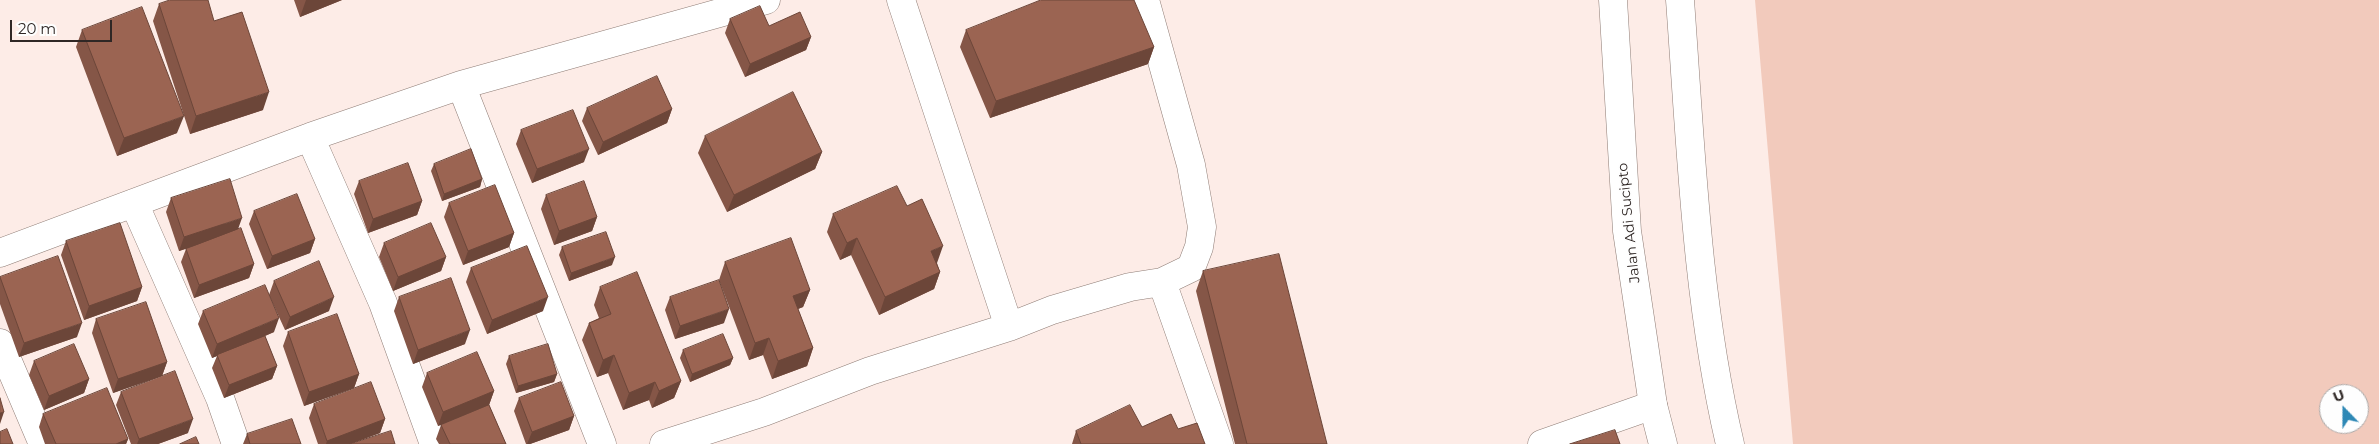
<!DOCTYPE html>
<style>
body{margin:0}
#map{position:relative;width:2379px;height:444px;overflow:hidden;background:#fdece7;font-family:Montserrat,sans-serif}
canvas{display:block}
.north{position:absolute;left:2319px;top:384px;width:50px;height:50px;box-sizing:border-box;background:#fefefe;border:1px solid #aba8a7;border-radius:50%;rotate:338deg;font-size:14px;font-weight:700;line-height:20px;text-align:center;color:#2f2725}
.north::after{content:'';display:block;margin:auto;width:18px;height:22px;background:#2e88b5;clip-path:polygon(50% 0,100% 100%,50% 72%,0 100%)}
.scale{position:absolute;left:10px;top:20px;width:102px;height:22px;box-sizing:border-box;border:2px solid #2f2725;border-top:0;padding-left:6px;font-size:15px;line-height:18px;white-space:nowrap;color:#2f2725;-webkit-text-stroke:4px #fefefe;paint-order:stroke}
</style>
<div id="map">
<canvas width="2379" height="444"></canvas>
<div class="north">U</div>
<div class="scale">20 m</div>
</div>
<script>
const ctx = document.querySelector('canvas').getContext('2d');
ctx.lineJoin = 'round';
function fillPath(path, color) { ctx.fillStyle = color; ctx.fill(path, 'evenodd'); }
function stroke(path, color, width, dash) { ctx.strokeStyle = color; ctx.lineWidth = width; ctx.lineCap = dash ? 'butt' : 'round'; ctx.setLineDash(dash || []); ctx.stroke(path); }
function label(font, color, halo, rows, align = 'center') {
  ctx.font = font + ' Montserrat,sans-serif'; ctx.lineWidth = 4; ctx.setLineDash([]); ctx.textBaseline = 'middle'; ctx.strokeStyle = halo; ctx.fillStyle = color; for (const [text, x, y, turn = 0] of rows) {
    ctx.save(); ctx.translate(x, y); ctx.rotate((+turn || 0) * Math.PI / 180); ctx.textAlign = isNaN(turn) ? turn : align; if (halo) ctx.strokeText(text, 0, 0); ctx.fillText(text, 0, 0); ctx.restore();
  }
}
fillPath(new Path2D(`
 M1755,0H2379V444H1793ZM2329,394H2359V424H2329Z`), '#f2cabc');
const minor = new Path2D(`
 M901,0L1009,327
 M461,85L602,444
 M310,137L383,303L434,444
 M134,203L220,398L236,444
 M0,253L310,137L461,85L766,0
 M1162,282L1219,444
 M0,343L43,444
 M664,444L764,412L870,371L1009,327L1052,310L1130,287L1162,282L1191,268L1199,247L1202,227L1191,165L1145,0
 M1542,444L1653,405`);
const highway = new Path2D(`
 M1613,0L1627,231L1653,405L1663,444
 M1680,0C1691,148 1696,299 1730,444`);
stroke(minor, '#8f7d76', 29);
stroke(highway, '#8f7d76', 29);
stroke(minor, '#fff', 28);
stroke(highway, '#fff', 28);
fillPath(new Path2D(`
 M294,0H342L300,17Z
 M159,4L214,21L263,110L190,134L153,21Z
 M730,19L769,26L811,37L806,50L745,77L725,33Z
 M82,30L177,133L117,156L76,47Z
 M966,30L1154,47L1148,64L990,118L960,47Z
 M587,108L672,109L667,123L598,155L582,121Z
 M521,130L584,162L532,183L516,144Z
 M705,136L822,152L815,169L727,212L698,153Z
 M434,164L482,179L480,187L442,201L431,171Z
 M359,181L422,201L417,215L368,233L354,194Z
 M546,195L597,217L592,231L554,245L541,209Z
 M171,198L238,230L254,264L249,278L194,298L181,262L186,249L197,245L179,251L166,212Z
 M449,203L514,233L509,247L463,265L444,217Z
 M907,206L937,263L940,272L934,289L879,315L851,255L840,260L827,232L833,214Z
 M254,211L315,239L310,253L267,269L249,224Z
 M66,241L142,287L137,301L84,320L61,255Z
 M384,243L446,257L441,271L393,291L379,257Z
 M562,247L612,265L569,281L559,255Z
 M725,262L810,290L803,307L798,309L813,348L807,366L772,379L763,355L749,360L719,280Z
 M471,268L543,311L487,334L466,282Z
 M1203,271L1327,444H1235L1196,291Z
 M0,277L77,337L19,357L0,304Z
 M274,281L329,311L285,330L269,295Z
 M600,287L681,381L674,398L652,408L649,400L623,410L608,373L597,377L582,340L589,323L599,318L594,305Z
 M399,297L465,344L413,364L394,311Z
 M670,297L724,323L675,339L665,310Z
 M203,311L274,332L265,336L277,366L272,379L224,398L212,368L217,356L212,358L198,324Z
 M96,319L167,362L162,376L113,393L92,333Z
 M288,332L359,374L354,388L304,406L283,346Z
 M683,350L733,358L730,365L690,382L680,358Z
 M509,356L557,374L554,382L516,393L506,364Z
 M34,361L89,379L84,393L44,410L29,375Z
 M427,373L494,391L489,405L506,444H439L436,439L441,425L488,405L438,426L422,387Z
 M121,392L188,433L158,444H131L116,405Z
 M519,398L574,416L569,430L530,444H526L514,411Z
 M314,404L385,419L380,433L350,444H318L309,418Z
 M43,414L128,439L126,444H45L39,427Z
 M1142,427L1205,444H1072L1076,431Z
 M247,434L301,444H243Z`), '#855647');
fillPath(new Path2D(`
 M306,0H342L300,17Z
 M811,37L806,50L745,77L750,64Z
 M1154,47L1148,64L990,118L996,101Z
 M269,92L263,110L190,134L196,116Z
 M672,109L667,123L598,155L603,142Z
 M184,116L177,133L117,156L124,138Z
 M589,149L584,162L532,183L537,169Z
 M822,152L815,169L727,212L734,195Z
 M482,179L480,187L442,201L444,194Z
 M422,201L417,215L368,233L373,219Z
 M597,217L592,231L554,245L559,231Z
 M242,218L237,232L179,251L184,237Z
 M514,233L509,247L463,265L468,251Z
 M857,238L851,255L840,260L847,243Z
 M315,239L310,253L267,269L272,256Z
 M943,246L937,263L925,269L931,251Z
 M446,257L441,271L393,291L398,277Z
 M615,257L612,265L569,281L571,273Z
 M254,264L249,278L194,298L199,285Z
 M940,272L934,289L879,315L885,297Z
 M142,287L137,301L84,320L89,306Z
 M810,290L803,307L787,313L793,296Z
 M334,297L329,311L285,330L290,317Z
 M548,297L543,311L487,334L492,320Z
 M729,309L724,323L675,339L680,326Z
 M279,318L274,332L217,356V355V356L212,358L217,344Z
 M82,323L77,337L19,357L24,343Z
 M470,330L465,344L413,364L418,350Z
 M769,338L763,355L749,360L755,343Z
 M813,348L807,366L772,379L778,361Z
 M614,355L608,373L597,377L603,360Z
 M733,358L730,365L690,382L692,374Z
 M167,362L162,376L113,393L118,379Z
 M277,366L272,379L224,398L229,385Z
 M359,374L354,388L304,406L309,392Z
 M557,374L554,382L516,393L518,386Z
 M89,379L84,393L44,410L49,396Z
 M681,381L674,398L652,408L659,391Z
 M655,382L649,400L623,410L629,393Z
 M494,391L489,405L438,426L443,412Z
 M4,412L0,424V413Z
 M574,416L569,430L530,444H527L532,432Z
 M193,419L188,433L158,444H137L139,439Z
 M385,419L380,433L350,444H326L327,441Z
 M128,439L126,444H116Z`), '#6c4639');
const building = new Path2D(`
 M170,0H208L214,21L242,12L269,92L196,116L159,4Z
 M1041,0H1134L1154,47L996,101L966,30Z
 M760,6L769,26L800,12L811,37L750,64L730,19Z
 M142,7L184,116L124,138L82,30Z
 M657,76L672,109L603,142L587,108Z
 M793,92L822,152L734,195L705,136Z
 M573,110L589,149L537,169L521,130Z
 M471,149L482,179L444,194L434,164Z
 M408,163L422,201L373,219L359,181Z
 M230,179L242,218L184,237L171,198Z
 M584,181L597,217L559,231L546,195Z
 M495,185L514,233L468,251L449,203Z
 M897,186L907,206L922,199L943,246L931,251L940,272L885,297L857,238L847,243L833,214Z
 M297,194L315,239L272,256L254,211Z
 M120,223L142,287L89,306L66,241Z
 M431,223L446,257L398,277L384,243Z
 M241,228L254,264L199,285L186,249Z
 M606,232L615,257L571,273L562,247Z
 M791,238L810,290L793,296L813,348L778,361L769,338L755,343L725,262Z
 M527,246L548,297L492,320L471,268Z
 M1279,254L1327,444H1247L1203,271Z
 M58,256L82,323L24,343L0,277Z
 M319,261L334,297L290,317L274,281Z
 M637,272L681,381L659,391L655,382L629,393L614,355L603,360L589,323L611,314L600,287Z
 M451,278L470,330L418,350L399,297Z
 M719,280L729,309L680,326L670,297Z
 M265,285L279,318L217,344L203,311Z
 M146,302L167,362L118,379L96,319Z
 M337,314L359,374L309,392L288,332Z
 M723,334L733,358L692,374L683,350Z
 M265,336L277,366L229,385L217,355Z
 M74,344L89,379L49,396L34,361Z
 M548,344L557,374L518,386L509,356Z
 M477,352L494,391L443,412L427,373Z
 M175,371L193,419L139,439L121,392Z
 M371,382L385,419L327,441L314,404Z
 M561,382L574,416L532,432L519,398Z
 M107,388L128,439L116,444H56L43,414Z
 M0,398L4,412L0,413Z
 M489,405L506,444H450L441,425Z
 M1130,405L1142,427L1171,414L1178,429L1197,423L1205,444H1081L1076,431Z
 M292,419L301,444H250L247,434Z
 M7,429L13,444H0V432Z
 M1615,430L1620,444H1570Z
 M391,431L395,444H350Z
 M196,437L199,444H180Z`);
fillPath(building, '#9b6452');
stroke(building, '#6c4639', 1);
label('14px', '#2f2725', '#fefefe', [
 ["Jalan Adi Sucipto",1629,223,-96]
]);
</script>
